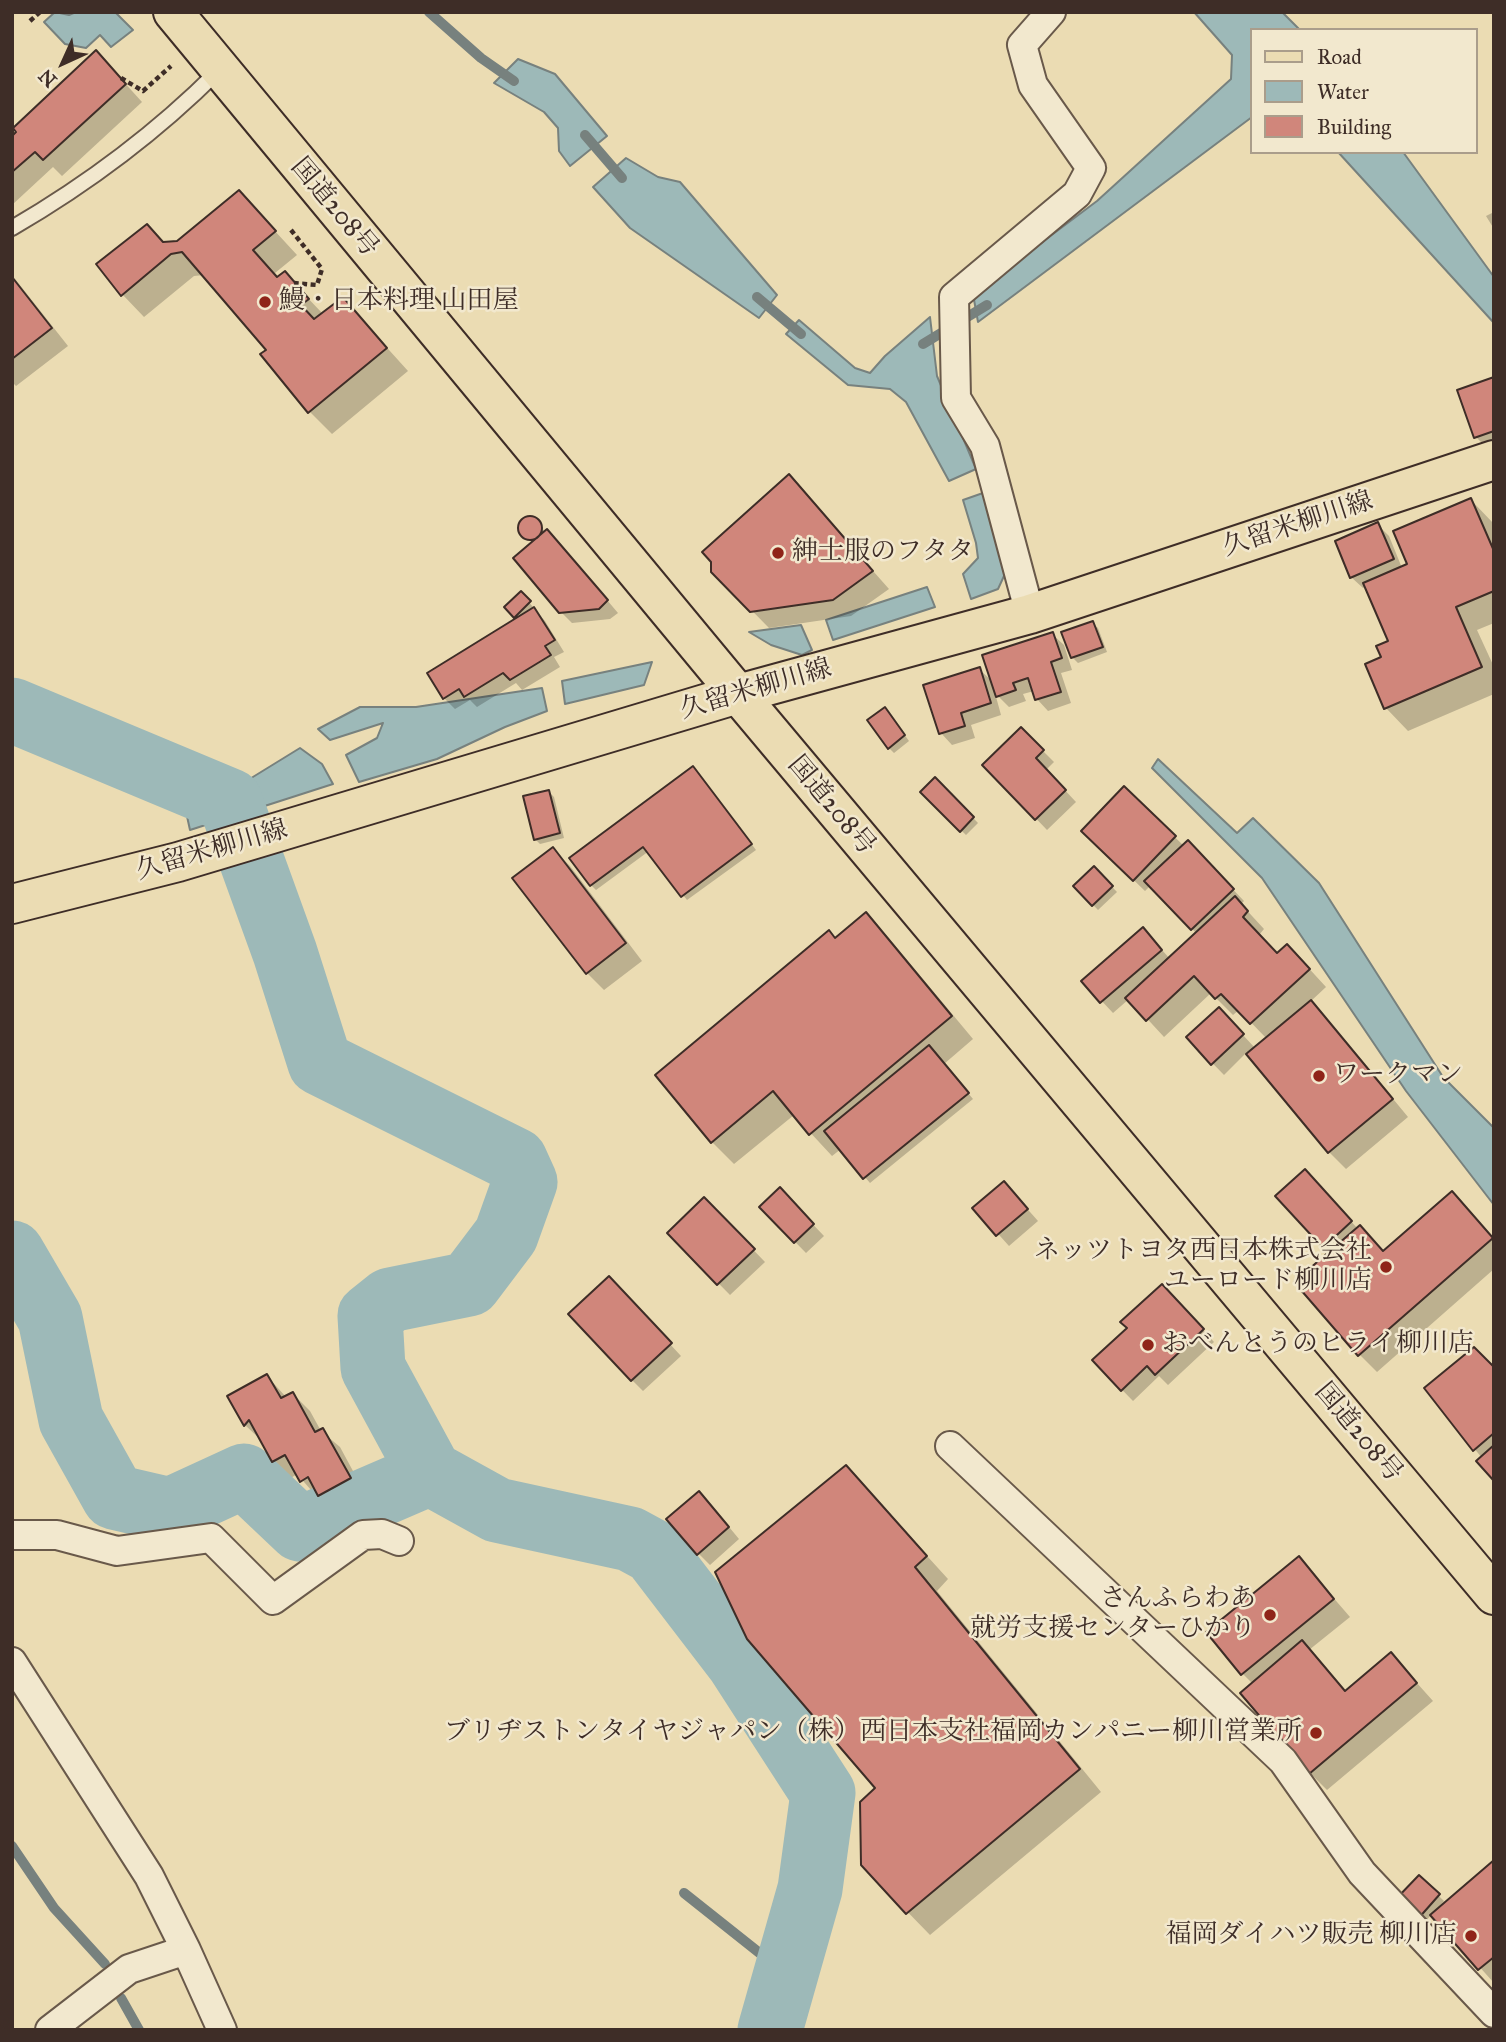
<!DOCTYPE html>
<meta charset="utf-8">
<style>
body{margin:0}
#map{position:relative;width:1506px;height:2042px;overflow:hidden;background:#ebdcb3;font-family:"IM FELL Great Primer",serif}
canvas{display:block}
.frame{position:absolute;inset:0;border:14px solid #3e2d27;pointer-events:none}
.legend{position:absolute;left:1250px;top:28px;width:228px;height:126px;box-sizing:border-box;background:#f2e8ce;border:2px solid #aa9d8b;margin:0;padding:9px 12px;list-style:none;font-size:21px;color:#3e2d27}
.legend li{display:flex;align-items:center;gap:14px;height:35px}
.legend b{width:35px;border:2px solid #aa9d8b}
.north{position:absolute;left:28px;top:28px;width:70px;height:70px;-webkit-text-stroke:5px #f2e8ce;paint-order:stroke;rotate:225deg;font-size:19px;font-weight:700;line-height:28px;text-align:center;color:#3e2d27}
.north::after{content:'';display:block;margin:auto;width:24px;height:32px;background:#3e2d27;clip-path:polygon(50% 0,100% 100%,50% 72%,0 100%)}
</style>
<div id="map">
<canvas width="1506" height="2042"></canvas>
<div class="frame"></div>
<ul class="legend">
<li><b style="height:9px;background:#ebdcb3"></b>Road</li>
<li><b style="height:19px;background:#9db9b8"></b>Water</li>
<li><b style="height:19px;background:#d0867b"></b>Building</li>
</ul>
<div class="north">N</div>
</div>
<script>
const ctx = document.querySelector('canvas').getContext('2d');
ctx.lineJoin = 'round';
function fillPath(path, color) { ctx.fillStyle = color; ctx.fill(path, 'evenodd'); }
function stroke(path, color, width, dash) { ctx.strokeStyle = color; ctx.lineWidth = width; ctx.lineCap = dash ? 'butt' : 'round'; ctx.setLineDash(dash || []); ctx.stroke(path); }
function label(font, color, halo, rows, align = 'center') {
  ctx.font = font + ' "IM FELL Great Primer","Noto Serif JP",serif'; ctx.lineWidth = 5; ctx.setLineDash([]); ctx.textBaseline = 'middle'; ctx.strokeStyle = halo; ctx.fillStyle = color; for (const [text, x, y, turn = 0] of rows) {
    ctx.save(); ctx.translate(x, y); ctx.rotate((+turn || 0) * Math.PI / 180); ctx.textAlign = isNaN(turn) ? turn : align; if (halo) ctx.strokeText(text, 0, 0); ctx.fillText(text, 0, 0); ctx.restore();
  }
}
const water = new Path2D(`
 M55,12L69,15L76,12H115L133,30L111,47L100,35L86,48L65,44L44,22Z
 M1194,12H1282L1300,30H1252V117L978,322L973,294L1097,201L1231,79L1232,55Z
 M518,59L555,74L607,136L570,166L559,151L558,128L544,112L494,83Z
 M1338,152H1403L1494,277V323Z
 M626,158L658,177L680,182L777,295L759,318L630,228L593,187Z
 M930,317L937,376L976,469L949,481L906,402L890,389L848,385L786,334L799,320L855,368L870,373L885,356Z
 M983,493L1010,563L998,589L971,599L963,574L978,558L976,543L963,500Z
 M927,587L935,607L833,640L826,620Z
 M801,625L812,650L802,655L771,645L749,632Z
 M652,662L644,685L565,704L562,681Z
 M542,688L547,711L505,727L437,759L359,782L346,755L377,738L383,723L330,740L318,729L360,707H416Z
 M64,705L248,780L300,748L322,764L333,784L190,830L183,798L52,746Z
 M1158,759L1237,833L1253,818L1319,883L1443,1077L1494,1128V1205L1406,1091L1262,878L1152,768Z`);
fillPath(water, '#9db9b8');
stroke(water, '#77817e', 2);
fillPath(new Path2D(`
 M113,70L142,102L62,176L53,167L12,205V138Z
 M239,192L297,255L275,273L279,278L284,273L323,314L343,299L408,371L332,434L310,412L269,350L204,275L194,276L144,317L122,294L164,244L178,243Z
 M1494,212V229L1486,216Z
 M12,275L68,346L16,386L12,382Z
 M1494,379V446L1487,448L1476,437Z
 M789,476L889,589L851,616L769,628L713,571Z
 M1471,500L1494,524V623L1477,630L1494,667V694L1408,731L1386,708L1367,665L1383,658L1390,642L1366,586L1363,588L1351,577L1378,525L1389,536L1402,568L1409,565Z
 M528,518L534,519L546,533L558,542L618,613L610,619L572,623L561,612L533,543L520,530L521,524Z
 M521,593L545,621L564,652L554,657L560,667L522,690L516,683L477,707L470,700L455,709L444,698L518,620L506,607Z
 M1092,623L1098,628L1107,652L1078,663L1072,657Z
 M1052,634L1064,645L1072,670L1061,673L1071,703L1048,711L1037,699L1034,691L1023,694L1026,701L1009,707L995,693L1001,715L971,725L975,738L952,745L941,733L979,669L994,683Z
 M890,715L909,741L894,753L889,748Z
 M1021,729L1054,762L1046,770L1076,802L1047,830L985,765Z
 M698,773L756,850L687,900L649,851L596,890L591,885Z
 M935,779L978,823L966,835L922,792Z
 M1124,788L1184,846L1199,854L1244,901L1241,904L1264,929L1259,935L1278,955L1304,963L1326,987L1310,1002L1328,1020L1408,1117L1346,1169L1329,1152L1247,1052L1224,1075L1188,1038L1230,1021L1255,1048L1267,1039L1239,1010L1233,1015L1211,993L1164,1037L1129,999L1113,1013L1083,981L1154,941L1170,959L1197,934L1151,885L1145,891L1083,831Z
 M549,792L554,797L564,838L540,844L535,839Z
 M553,849L570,866L642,961L604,990L587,973L515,878Z
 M1094,868L1117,892L1098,910L1075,886Z
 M866,915L888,937L973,1039L944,1064L973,1099L870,1183L841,1149L832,1156L794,1115L734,1164L712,1142Z
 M1305,1171L1358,1229L1384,1253L1452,1193L1494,1239V1269L1377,1372L1360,1355L1330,1253L1278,1196Z
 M780,1190L824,1236L806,1253L761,1207Z
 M1015,1195L1038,1221L1009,1246L975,1208Z
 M704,1199L765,1262L730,1295L669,1233Z
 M620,1290L681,1356L643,1391L632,1380Z
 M1173,1297L1214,1342L1168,1385L1159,1376L1133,1401L1094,1361Z
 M1494,1369V1478L1482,1458L1426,1389Z
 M267,1376L286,1397L293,1394L310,1411L321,1431L340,1447L366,1495L336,1512L321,1496L318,1498L297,1474L291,1478L274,1461L262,1441L245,1425Z
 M846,1467L948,1579L937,1591L1101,1792L930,1935L862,1865L878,1788Z
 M710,1504L739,1539L710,1565L698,1553Z
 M1299,1558L1350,1617L1309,1650L1346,1692L1391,1654L1433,1701L1327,1790L1310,1773L1253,1684L1243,1674Z
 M1494,1862V1983L1432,1914L1423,1924L1398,1900L1419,1877L1444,1901L1439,1907L1440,1908Z`), '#0003');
stroke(new Path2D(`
 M429,12L481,58L514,81
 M585,135L622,178
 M757,297L801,334
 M923,344L987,305
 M12,1846L54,1908L105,1964
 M684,1893L786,1974
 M121,1998L139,2030`), '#77817e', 10);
stroke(new Path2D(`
 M12,710L230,801L285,953L320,1063L515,1160L525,1182L506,1235L469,1284L390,1300L370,1316L373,1368L430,1473L497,1510L630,1539L654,1552L739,1663L823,1793L810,1889L770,2030
 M12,1253L50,1318L71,1420L114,1497L170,1510L244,1476L300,1529L430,1473`), '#9db9b8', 65);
const building = new Path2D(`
 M96,50L126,84L43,160L35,152L12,172V136L16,132L13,128Z
 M239,190L276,231L253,250L277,277L285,271L309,299L301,305L314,319L343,297L387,348L308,413L260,354L266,350L182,252L171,254L121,296L96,264L147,224L163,242L177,241Z
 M12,277L52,328L12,359Z
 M1494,377V431L1474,438L1457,390Z
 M789,474L873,571L833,600L750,612L711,572V562L702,552Z
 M1471,498L1494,551V591L1456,607L1482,667L1384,709L1365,664L1381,657L1376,646L1388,641L1363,583L1407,564L1393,531Z
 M518 528a12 12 0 1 1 24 0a12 12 0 1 1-24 0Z
 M1378,522L1394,559L1350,578L1335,541Z
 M547,529L608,600L599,609L559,613L513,558Z
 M521,591L531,601L514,618L504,607Z
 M534,607L555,640L545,646L551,655L510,680L503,673L464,697L459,689L443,699L427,673Z
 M1093,621L1103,647L1071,658L1061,632Z
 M1053,632L1062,658L1051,662L1061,692L1035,700L1028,678L1013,683L1016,690L996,697L982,655Z
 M980,667L991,703L961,713L965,726L939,734L923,685Z
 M885,707L905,735L888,749L867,720Z
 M1021,727L1044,750L1036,758L1066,790L1035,820L982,765Z
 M693,766L752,844L681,897L643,847L590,886L569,858Z
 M935,777L974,817L960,832L920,792Z
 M1124,786L1176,836L1133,881L1081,831Z
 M549,790L560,833L534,840L523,796Z
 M1188,840L1234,889L1191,930L1144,881Z
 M553,847L626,943L586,974L512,878Z
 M1094,866L1113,886L1092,906L1073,886Z
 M1235,896L1248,911L1243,917L1277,953L1287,944L1310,969L1250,1024L1221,994L1215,999L1194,976L1146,1021L1125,998Z
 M866,912L952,1016L809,1135L773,1091L711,1143L655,1075L829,930L835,938Z
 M1143,927L1162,950L1100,1003L1081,981Z
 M1311,1000L1393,1099L1328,1153L1246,1054Z
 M1219,1007L1244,1034L1211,1065L1186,1037Z
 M929,1045L969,1093L863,1179L824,1131Z
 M1305,1169L1352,1221L1323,1248L1275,1196Z
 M1004,1181L1028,1209L996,1236L972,1208Z
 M780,1187L814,1224L794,1243L759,1207Z
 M1452,1191L1493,1238L1358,1356L1294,1282L1360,1225L1383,1251Z
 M704,1197L755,1249L717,1285L667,1233Z
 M609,1276L672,1343L631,1381L568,1314Z
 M1162,1284L1204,1329L1155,1375L1147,1366L1121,1391L1092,1360L1127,1328L1120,1322Z
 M1474,1347L1494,1367V1433L1473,1451L1424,1388Z
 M267,1374L281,1398L293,1392L315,1432L323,1428L351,1478L318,1496L308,1477L300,1482L285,1455L272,1462L249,1420L244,1426L227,1396Z
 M1494,1445V1481L1476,1461Z
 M846,1465L927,1556L915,1567L1080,1769L906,1914L861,1865L860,1802L875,1788L747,1639L715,1572Z
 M699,1491L729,1527L697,1555L666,1519Z
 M1299,1556L1334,1599L1241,1675L1206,1632Z
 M1302,1640L1345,1691L1391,1652L1417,1683L1309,1774L1240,1693Z
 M1494,1860V1957L1478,1970L1430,1915Z
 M1419,1875L1440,1894L1417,1920L1395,1900Z`);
fillPath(building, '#d0867b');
stroke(building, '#3e2d27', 2);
const service = new Path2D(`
 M12,228C86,185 157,132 218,71`);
const minor = new Path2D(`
 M1030,614L985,446L956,398L954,297L1077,194L1091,168L1033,85L1022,45L1051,12
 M950,1446L1283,1761L1362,1873L1494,2013
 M12,1535H57L117,1551L211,1538L273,1600L363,1535L382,1534L399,1541
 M12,1662L149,1876L186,1950
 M50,2030L129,1969L186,1950L222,2030`);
const primary = new Path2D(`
 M12,904L178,862L738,694L1030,614L1494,460`);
const trunk = new Path2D(`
 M173,12L738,694L1494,1595`);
stroke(service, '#69594a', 18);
stroke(minor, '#69594a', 32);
stroke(primary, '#3e2d27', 42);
stroke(trunk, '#3e2d27', 42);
stroke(new Path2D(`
 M30,21L40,12
 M121,78L143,91L171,66
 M291,230L322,269L317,285L294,283`), '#3e2d27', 4.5, [5, 3.5]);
stroke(service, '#f2e8ce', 14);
stroke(minor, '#f2e8ce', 28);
stroke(primary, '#ebdcb3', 38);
stroke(trunk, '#ebdcb3', 38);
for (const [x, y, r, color] of [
 [265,302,7,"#8f2418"],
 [778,553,7,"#8f2418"],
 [1319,1076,7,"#8f2418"],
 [1386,1267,7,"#8f2418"],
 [1148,1345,7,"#8f2418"],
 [1270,1615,7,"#8f2418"],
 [1316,1733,7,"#8f2418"],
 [1471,1936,7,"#8f2418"]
]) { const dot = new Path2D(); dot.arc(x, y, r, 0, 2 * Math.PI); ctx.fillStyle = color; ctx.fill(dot); stroke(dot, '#f2e8ce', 2.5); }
label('26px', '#3e2d27', '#f2e8ce', [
 ["国道208号",334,208,50],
 ["久留米柳川線",1298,525,-18],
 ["久留米柳川線",756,690,-16],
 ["国道208号",831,806,50],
 ["久留米柳川線",212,851,-16],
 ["国道208号",1358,1433,50]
]);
label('26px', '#3e2d27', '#f2e8ce', [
 ["鰻・日本料理 山田屋",279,302],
 ["紳士服のフタタ",792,553],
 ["ワークマン",1333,1076],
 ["ネッツトヨタ西日本株式会社",1372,1252,"right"],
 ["ユーロード柳川店",1372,1282,"right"],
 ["おべんとうのヒライ柳川店",1162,1345],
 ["さんふらわあ",1256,1600,"right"],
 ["就労支援センターひかり",1256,1630,"right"],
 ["ブリヂストンタイヤジャパン（株）西日本支社福岡カンパニー柳川営業所",1302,1733,"right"],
 ["福岡ダイハツ販売 柳川店",1457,1936,"right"]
], 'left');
</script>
